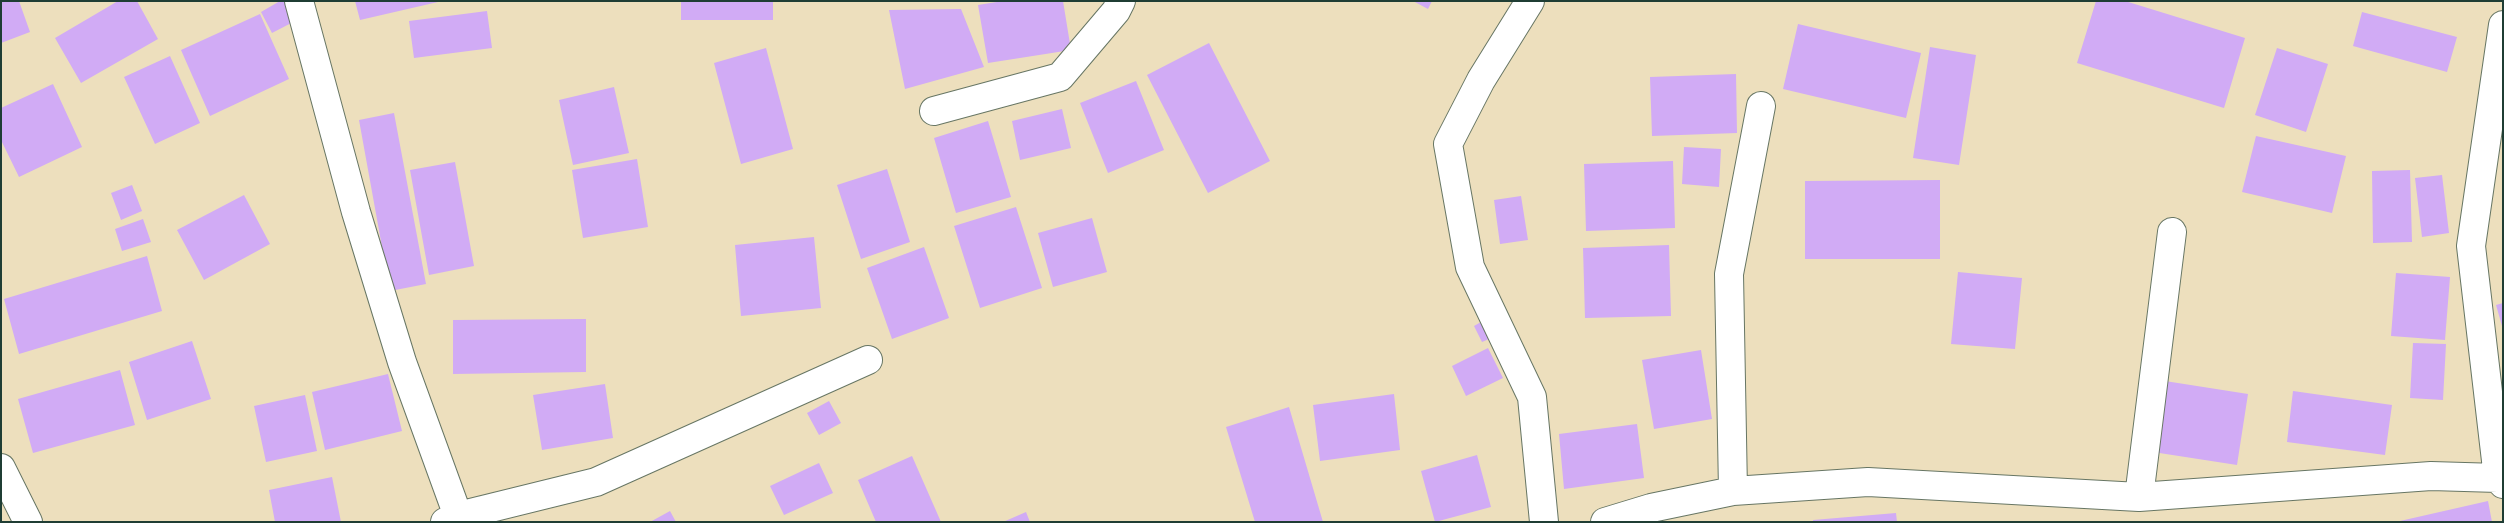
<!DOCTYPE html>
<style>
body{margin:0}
#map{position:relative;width:2504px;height:523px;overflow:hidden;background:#eddfbd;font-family:"Gochi Hand",sans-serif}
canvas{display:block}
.frame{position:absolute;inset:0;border:2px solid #1f3d34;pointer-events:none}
</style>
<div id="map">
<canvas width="2504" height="523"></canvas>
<div class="frame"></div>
</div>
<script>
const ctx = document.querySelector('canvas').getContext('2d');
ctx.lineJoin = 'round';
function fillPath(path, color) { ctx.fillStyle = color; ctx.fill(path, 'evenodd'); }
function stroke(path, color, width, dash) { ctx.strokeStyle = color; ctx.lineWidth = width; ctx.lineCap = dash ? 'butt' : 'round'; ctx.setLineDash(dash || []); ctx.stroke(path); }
fillPath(new Path2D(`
 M1,1H19L30,32L1,43Z
 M118,1H137L158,39L81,83L55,38Z
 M280,1H292L301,18L272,33L261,12Z
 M355,1H438V2L360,20Z
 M681,1H773V20H681Z
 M1003,1H1063L1071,50L988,63L978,5Z
 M1413,1H1432L1428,9Z
 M2096,1H2125L2245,38L2224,108L2077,63Z
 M961,9L984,67L905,89L889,10Z
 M487,11L492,48L414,58L409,21Z
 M2362,12L2457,37L2447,72L2353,46Z
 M260,14L289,79L210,116L181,50Z
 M1798,24L1921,53L1906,118L1783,89Z
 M1209,43L1270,161L1208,193L1147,75Z
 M1930,47L1976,55L1959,165L1913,158Z
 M766,48L793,149L741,164L714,63Z
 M2277,48L2328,64L2306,132L2255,115Z
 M170,56L200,123L155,144L124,77Z
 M1736,74L1737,133L1652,136L1650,77Z
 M1136,81L1164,150L1108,173L1080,103Z
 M53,84L82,147L19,177L1,140V108Z
 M614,87L629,153L573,165L559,100Z
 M1062,109L1071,148L1020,160L1012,121Z
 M394,113L426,284L390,291L359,120Z
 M988,121L1011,197L956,213L934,138Z
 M2256,136L2346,156L2332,213L2242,192Z
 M1684,147L1721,149L1719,187L1682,184Z
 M637,159L648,227L583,238L572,170Z
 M1673,161L1675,228L1586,231L1584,164Z
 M455,162L474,266L429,275L410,170Z
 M887,169L910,242L861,259L837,185Z
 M2410,170L2412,242L2373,243L2372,171Z
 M2442,175L2449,233L2422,237L2415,178Z
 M1940,180V259H1805V181Z
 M132,185L142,211L121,220L111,193Z
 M244,195L270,244L204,280L177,230Z
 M1521,196L1528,240L1500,244L1494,200Z
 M1016,207L1042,288L980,308L954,226Z
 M1092,218L1107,272L1053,287L1038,233Z
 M143,219L151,242L122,251L115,229Z
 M814,237L821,308L741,316L735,245Z
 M1669,245L1671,316L1585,318L1583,248Z
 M924,247L949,318L892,339L867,268Z
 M147,256L162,311L19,354L4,299Z
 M1958,272L2022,278L2015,349L1951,344Z
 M2396,273L2450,277L2445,340L2391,336Z
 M2503,303V326H2502L2496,305Z
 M586,319V372L453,374V320Z
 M1481,322L1489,339L1482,342L1474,326Z
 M192,341L211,399L147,420L129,362Z
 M2413,343L2446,344L2443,400L2410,398Z
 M1488,348L1503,378L1466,396L1452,366Z
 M1701,350L1712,419L1654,429L1642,360Z
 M120,370L135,425L33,453L18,399Z
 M388,374L402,431L325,450L312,392Z
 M2165,381L2248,394L2237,465L2153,452Z
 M605,384L613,438L542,450L533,395Z
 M2293,391L2392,405L2385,455L2287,442Z
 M1394,394L1400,450L1320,461L1313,405Z
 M305,395L317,451L266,462L254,406Z
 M829,401L841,423L819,435L807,413Z
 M1289,407L1323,522H1255L1226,427Z
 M1637,424L1644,478L1564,489L1559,434Z
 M1477,455L1491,507L1435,522L1421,471Z
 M912,456L941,522H876L858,480Z
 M819,463L833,493L784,515L770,486Z
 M332,477L341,522H275L269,490Z
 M2488,501L2492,522H2400V521Z
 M670,511L676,522H650Z
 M1026,512L1030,522H1003Z
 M1896,513L1897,522H1813V520Z`), '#d1abf5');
const minor = new Path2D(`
 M299,1L356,212L402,362L458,516
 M1530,1L1481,80L1448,144L1470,267L1532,397L1544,522
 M2503,25L2471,246L2498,478L2503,484
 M934,111L1060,77L1116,11L1121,1
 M1,468L28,522
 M1733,491L1729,274L1761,106
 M2139,497L2172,232
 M445,522L458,516L596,482L868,360
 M1605,522L1651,508L1733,491L1868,482L2139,497L2431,476L2498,478`);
stroke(minor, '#677664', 30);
stroke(minor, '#fff', 28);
</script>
